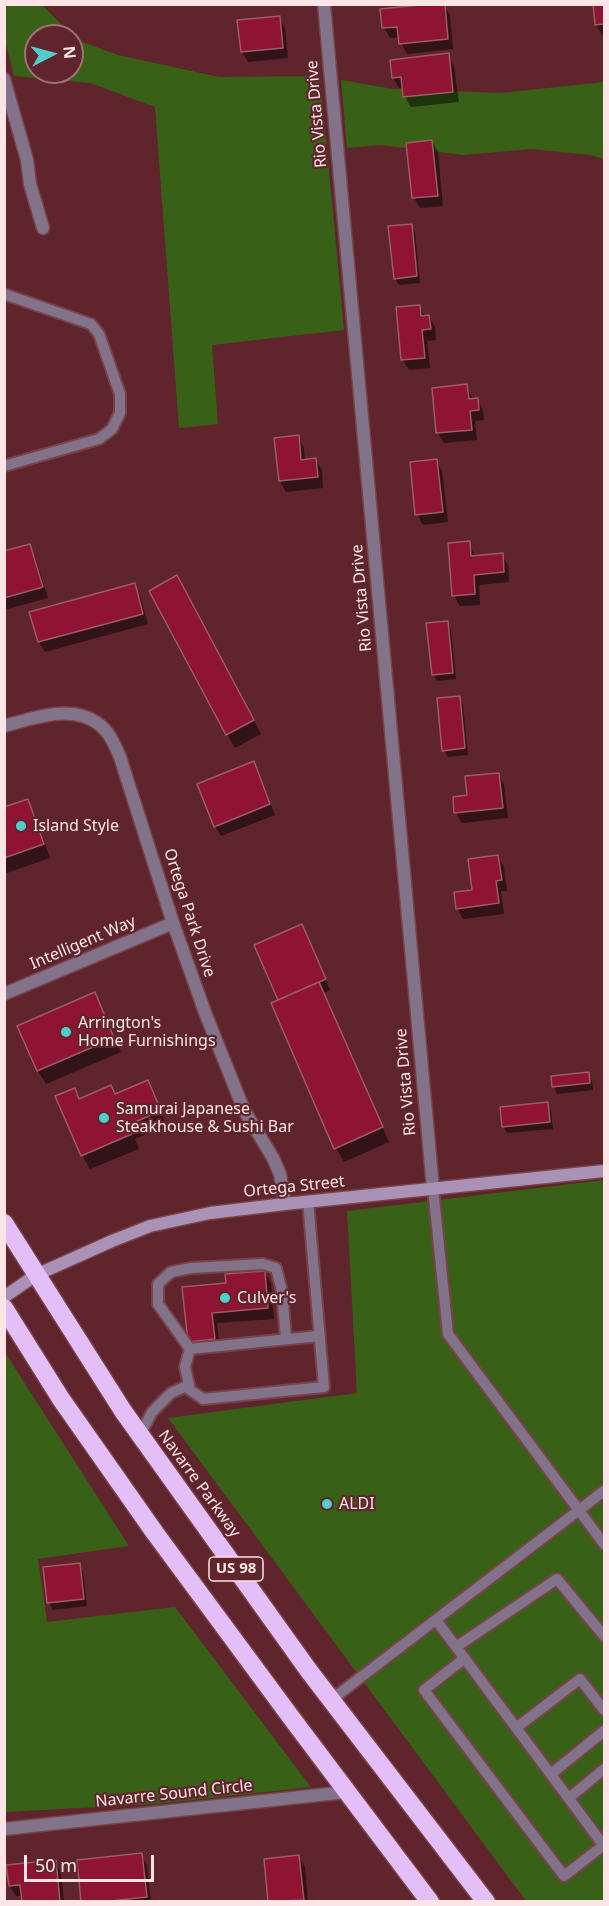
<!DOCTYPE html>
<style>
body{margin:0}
#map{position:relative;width:609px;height:1906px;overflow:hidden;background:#5f242c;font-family:"Noto Sans",sans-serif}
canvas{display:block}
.frame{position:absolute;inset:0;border:6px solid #fce5e6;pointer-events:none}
.north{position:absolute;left:24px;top:24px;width:60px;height:60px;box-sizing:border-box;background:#5f242c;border:2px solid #9e7176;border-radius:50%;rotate:84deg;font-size:16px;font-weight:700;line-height:24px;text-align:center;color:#fce5e6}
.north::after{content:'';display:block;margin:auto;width:21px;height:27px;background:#52cdcc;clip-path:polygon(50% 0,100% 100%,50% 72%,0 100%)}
.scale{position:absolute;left:24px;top:1855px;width:130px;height:27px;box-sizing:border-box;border:3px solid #fce5e6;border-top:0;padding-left:8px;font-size:18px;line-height:21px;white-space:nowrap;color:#fce5e6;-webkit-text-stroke:4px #5f242c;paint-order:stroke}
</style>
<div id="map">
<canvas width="609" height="1906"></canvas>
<div class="frame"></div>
<div class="north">N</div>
<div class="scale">50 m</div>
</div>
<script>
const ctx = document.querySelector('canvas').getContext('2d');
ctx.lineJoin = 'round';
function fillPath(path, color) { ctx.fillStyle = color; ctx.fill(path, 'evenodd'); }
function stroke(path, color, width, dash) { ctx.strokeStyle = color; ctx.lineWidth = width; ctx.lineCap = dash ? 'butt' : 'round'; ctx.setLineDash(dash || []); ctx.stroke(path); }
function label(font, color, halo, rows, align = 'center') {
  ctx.font = font + ' "Noto Sans",sans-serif'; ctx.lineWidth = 4.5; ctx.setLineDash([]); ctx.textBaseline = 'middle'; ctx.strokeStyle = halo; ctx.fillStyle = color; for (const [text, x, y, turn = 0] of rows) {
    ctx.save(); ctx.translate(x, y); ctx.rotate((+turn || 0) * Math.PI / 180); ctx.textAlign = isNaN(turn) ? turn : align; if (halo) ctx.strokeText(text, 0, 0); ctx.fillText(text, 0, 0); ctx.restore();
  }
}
fillPath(new Path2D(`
 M4,5H42L77,40L118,55L219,77L320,76L344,330L212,345L218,424L179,428L155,107L90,83L14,76L5,41ZM36,36H72V72H36Z
 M341,80L393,89L501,93L604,82V159L591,155L531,149L463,155L381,145L347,148Z
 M604,1180V1901H526L168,1418L357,1393L347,1211Z
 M4,1351L129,1546L38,1559L47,1622L175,1607L311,1787L156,1804L5,1812Z`), '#386117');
fillPath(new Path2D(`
 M604,4V35H602L596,25L595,5Z
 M444,5L450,15L453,49L407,54L401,43L400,37L390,38L384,28Z
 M279,17L285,28L288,58L248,62L242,52Z
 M448,55L454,66L459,102L411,107L405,97L404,88H399L393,78Z
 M432,141L438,152L443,206L420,208L414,198L408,144Z
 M411,225L415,232L420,283L399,285L395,278Z
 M419,306L425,317L429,316L435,327L436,340L427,341L430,368L409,370L403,360Z
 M467,386L473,400L477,399L483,410L484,420L475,421L477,440L444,443L438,433Z
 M298,437L304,448L305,461L316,460L322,470L323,488L286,492L280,481L276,439Z
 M436,460L442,471L448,522L423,525L417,514Z
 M469,543L476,557L502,555L508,565L509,582L479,585L480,605L460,606L454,596L449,544Z
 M29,545L35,556L48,598L4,610V553Z
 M134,585L140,596L148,624L45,652L39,642L31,613Z
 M183,589L261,734L235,748L227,734Z
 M447,622L451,629L456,679L437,681L433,674Z
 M459,698L463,705L468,755L448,757L444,750Z
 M253,763L259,773L275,815L221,836L215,826Z
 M498,774L504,785L508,818L462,823L456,813L469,796Z
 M27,801L35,815L50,858L4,874V809Z
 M498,857L504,867L507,891H501L504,914L463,919L457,908L474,891Z
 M307,936L330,990L324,993L389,1142L344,1162L336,1148L279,1001Z
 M94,994L102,1008L121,1052L46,1084L38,1071L19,1027Z
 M588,1074L592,1081L593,1090L557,1094L554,1087Z
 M147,1082L167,1125L135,1139L139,1149L90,1169L82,1155L74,1090L80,1100L115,1095Z
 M547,1104L551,1111L553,1129L507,1133L503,1126Z
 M265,1273L271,1283L274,1319L217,1323L220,1350L195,1352L189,1342L227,1284Z
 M79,1565L83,1572L87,1606L53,1610L49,1603Z
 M141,1855L147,1865L151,1902H83Z
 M299,1857L305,1867L308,1902H270Z
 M55,1861L61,1872L64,1902H23L22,1896H16L10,1886Z`), '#0007');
const building = new Path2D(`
 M429,4H445L448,39L399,44L397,27L382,28L380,9Z
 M593,4H604V24L595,25Z
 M280,16L283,48L241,52L237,20Z
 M449,53L453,92L403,97L401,77L392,78L390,60Z
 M432,140L438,196L412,198L406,143Z
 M412,224L417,276L394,279L388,226Z
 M420,305L421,316L429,315L431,329L422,330L425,358L401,360L396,307Z
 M467,384L469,399L478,398L479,410L470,411L472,430L436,433L432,388Z
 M299,435L301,460L316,458L318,477L279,481L274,438Z
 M437,459L443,512L415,515L410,462Z
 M470,541L471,556L503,553L504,572L474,575L475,594L452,596L448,543Z
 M30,544L43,587L4,598V551Z
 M177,575L254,720L226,735L149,591Z
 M135,583L143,614L38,642L29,612Z
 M448,621L453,673L432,675L426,623Z
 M460,696L465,748L442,751L437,698Z
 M254,761L270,804L214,827L197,784Z
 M499,773L503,808L454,813L453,797L467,795L465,776Z
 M28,799L44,844L4,858V807Z
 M498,855L502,880L496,881L499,903L456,909L454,892L472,890L468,859Z
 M302,924L326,979L278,1000L254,945Z
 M319,982L383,1127L334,1149L271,1003Z
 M95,992L114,1038L37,1071L17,1026Z
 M589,1072L590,1083L552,1087L551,1076Z
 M148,1080L161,1111L128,1125L132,1134L81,1156L55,1096L75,1088L79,1099L111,1085L115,1094Z
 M548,1102L550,1122L502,1127L500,1107Z
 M265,1271L268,1308L212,1313L215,1339L188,1342L182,1287L226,1283L225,1274Z
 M80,1563L84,1599L47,1603L43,1567Z
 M142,1853L147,1897L101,1902H81L77,1860Z
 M299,1855L304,1900L268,1902L264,1859Z
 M56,1860L60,1902H22L20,1885L9,1886L6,1865Z`);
fillPath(building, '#8f1433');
stroke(building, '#9d5c62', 1.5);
const lane = new Path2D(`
 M4,294L91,324L99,334L120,394V413L112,429L99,439L4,466
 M433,1188L448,1334L604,1544
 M308,1201L324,1387L203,1399L190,1390L185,1367L190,1349L319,1336
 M190,1349L158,1304V1284L171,1272L191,1268L263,1264L276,1268L282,1291L286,1339
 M140,1435L152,1412L171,1393L189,1385
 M436,1620L604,1846
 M456,1647L557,1579L604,1636
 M465,1658L424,1690L564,1876L604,1845
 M331,1700L604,1491
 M516,1728L580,1679L604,1710
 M551,1774L604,1731
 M569,1798L604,1769`);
const street = new Path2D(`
 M324,4L433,1188
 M4,79L27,160L30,184L43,228
 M4,726C34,718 72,703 100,725C110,733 115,746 120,757L173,923L206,1015L244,1110L273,1158L280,1174L285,1204
 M4,994L173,923
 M4,1829L347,1792`);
const secondary = new Path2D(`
 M4,1297L36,1275L112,1241L150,1226L210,1213L285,1204L604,1171`);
const highway = new Path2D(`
 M4,1223L123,1411L309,1671L486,1902
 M4,1308L61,1399L155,1533L293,1720L430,1902`);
stroke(lane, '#78434a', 14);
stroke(street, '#78434a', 15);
stroke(secondary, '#78434a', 15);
stroke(highway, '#78434a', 21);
stroke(lane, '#82738a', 10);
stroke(street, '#82738a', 12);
stroke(secondary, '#aa92b6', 12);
stroke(highway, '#e4bff7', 18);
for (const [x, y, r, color] of [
 [21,826,6,"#52cdcc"],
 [66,1032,6,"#52cdcc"],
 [104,1118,6,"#52cdcc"],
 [225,1298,6,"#52cdcc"],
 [327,1504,6,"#52cdcc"]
]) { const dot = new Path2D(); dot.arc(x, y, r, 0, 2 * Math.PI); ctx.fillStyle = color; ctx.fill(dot); stroke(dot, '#5f242c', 2); }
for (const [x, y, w] of [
 [236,1569,54]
]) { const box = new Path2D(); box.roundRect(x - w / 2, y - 12, w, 24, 4.5); ctx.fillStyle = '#5f242c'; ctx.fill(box); stroke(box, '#fce5e6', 1.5); }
label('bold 15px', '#fce5e6', null, [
 ["US 98",236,1569]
]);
label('16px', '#fce5e6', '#5f242c', [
 ["Rio Vista Drive",317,114,-95],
 ["Rio Vista Drive",362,598,-95],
 ["Ortega Park Drive",189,913,72],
 ["Intelligent Way",83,943,-23],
 ["Rio Vista Drive",406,1082,-95],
 ["Ortega Street",294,1187,-6],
 ["Navarre Parkway",199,1484,54],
 ["Navarre Sound Circle",174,1794,-6]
]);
label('16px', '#fce5e6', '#5f242c', [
 ["Island Style",33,826],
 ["Arrington's",78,1023],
 ["Home Furnishings",78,1041],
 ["Samurai Japanese",116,1109],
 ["Steakhouse & Sushi Bar",116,1127],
 ["Culver's",237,1298],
 ["ALDI",339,1504]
], 'left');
</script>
